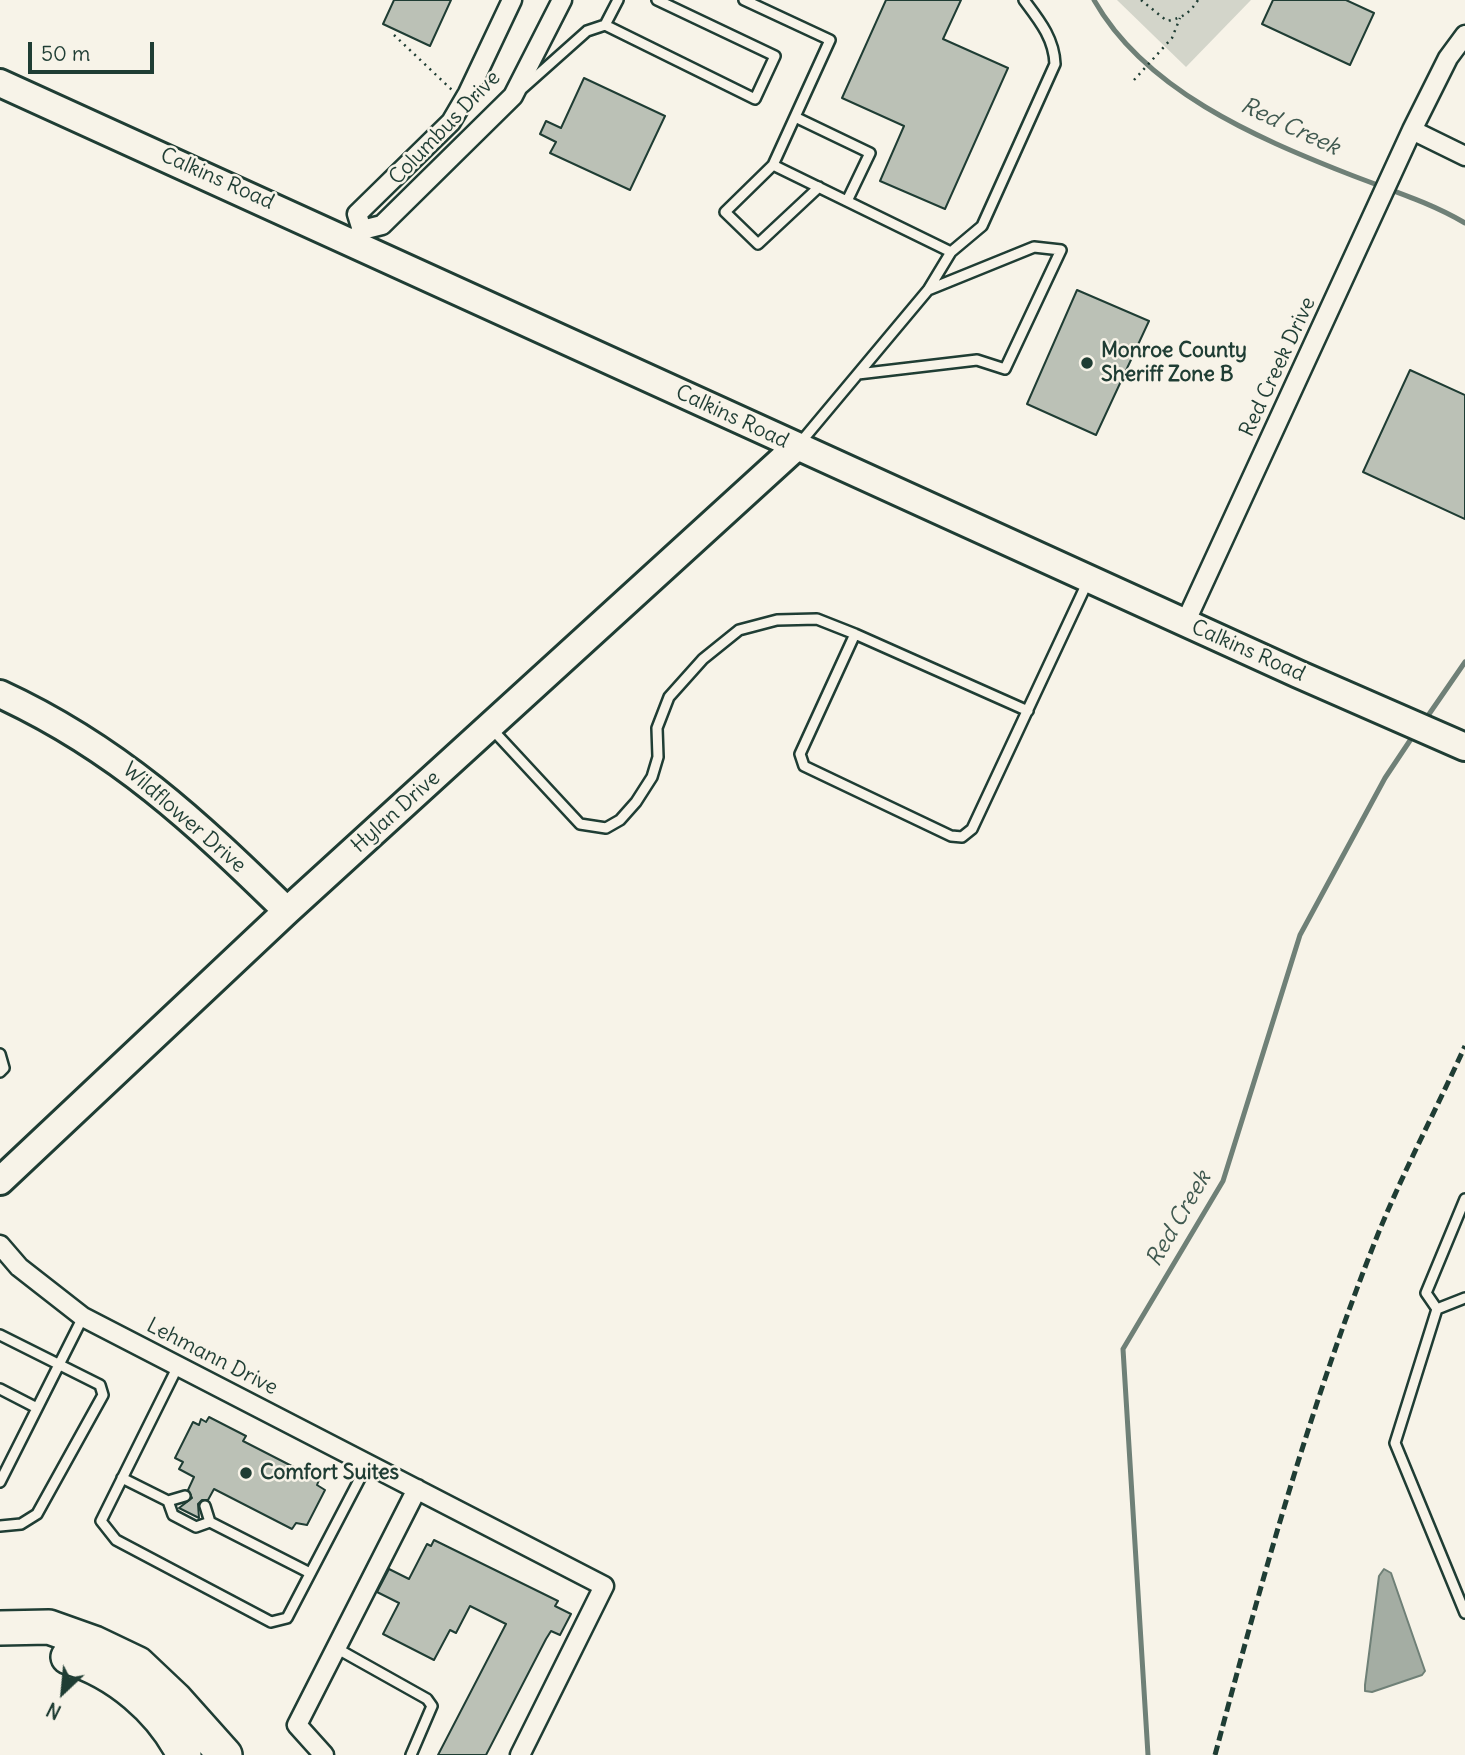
<!DOCTYPE html>
<style>
body{margin:0}
#map{position:relative;width:1465px;height:1755px;overflow:hidden;background:#f7f3e8;font-family:Delius,sans-serif}
canvas{display:block}
.north{position:absolute;left:28px;top:1657px;width:70px;height:70px;-webkit-text-stroke:5px #f7f3e8;paint-order:stroke;rotate:206deg;font-size:19px;font-weight:700;line-height:28px;text-align:center;color:#1f3d34}
.north::after{content:'';display:block;margin:auto;width:24px;height:32px;background:#1f3d34;clip-path:polygon(50% 0,100% 100%,50% 72%,0 100%)}
.scale{position:absolute;left:28px;top:42px;width:126px;height:32px;box-sizing:border-box;border:4px solid #1f3d34;border-top:0;padding-left:9px;font-size:21px;line-height:24px;white-space:nowrap;color:#1f3d34;-webkit-text-stroke:5px #f7f3e8;paint-order:stroke}
</style>
<div id="map">
<canvas width="1465" height="1755"></canvas>
<div class="north">N</div>
<div class="scale">50 m</div>
</div>
<script>
const ctx = document.querySelector('canvas').getContext('2d');
ctx.lineJoin = 'round';
function fillPath(path, color) { ctx.fillStyle = color; ctx.fill(path, 'evenodd'); }
function stroke(path, color, width, dash) { ctx.strokeStyle = color; ctx.lineWidth = width; ctx.lineCap = dash ? 'butt' : 'round'; ctx.setLineDash(dash || []); ctx.stroke(path); }
function label(font, color, halo, rows, align = 'center') {
  ctx.font = font + ' Delius,sans-serif'; ctx.lineWidth = 5; ctx.setLineDash([]); ctx.textBaseline = 'middle'; ctx.strokeStyle = halo; ctx.fillStyle = color; for (const [text, x, y, turn = 0] of rows) {
    ctx.save(); ctx.translate(x, y); ctx.rotate((+turn || 0) * Math.PI / 180); ctx.textAlign = isNaN(turn) ? turn : align; if (halo) ctx.strokeText(text, 0, 0); ctx.fillText(text, 0, 0); ctx.restore();
  }
}
fillPath(new Path2D(`
 M1117,0H1251L1186,67Z`), '#d3d5ca');
const water = new Path2D(`
 M1384,1569L1391,1573L1425,1671L1422,1675L1372,1692L1365,1691V1685L1379,1576Z`);
fillPath(water, '#a4ada3');
stroke(water, '#6f8077', 2);
stroke(new Path2D(`
 M1094,0C1145,90 1255,137 1346,173C1386,189 1428,201 1465,223
 M1425,720L1465,662
 M1148,1755L1123,1349L1223,1181L1300,935L1385,778L1415,733`), '#6f8077', 5);
const building = new Path2D(`
 M394,0H451L430,46L383,24Z
 M886,0H961L943,39L1008,68L945,209L880,181L904,126L842,98Z
 M1273,0H1346L1374,13L1350,65L1262,24Z
 M584,78L665,116L630,190L550,153L556,142L540,134L546,121L561,128Z
 M1077,290L1149,321L1096,435L1027,404Z
 M1410,370L1465,395V519L1363,472Z
 M209,1417L246,1436L243,1441L319,1480L317,1485L325,1490L307,1525L296,1523L292,1529L214,1489L208,1500H202L198,1504L199,1518L179,1508L192,1498L188,1490L194,1477L179,1469L183,1462L175,1458L193,1422L199,1425L201,1419L206,1422Z
 M434,1540L558,1601L555,1606L571,1614L560,1635L551,1631L546,1639L486,1755H438L506,1624L470,1606L456,1633L450,1630L434,1660L383,1634L399,1603L377,1592L389,1569L409,1579L427,1544L431,1546Z`);
fillPath(building, '#bbc1b6');
stroke(building, '#1f3d34', 2);
const lane = new Path2D(`
 M744,0L830,40L773,165L951,252
 M605,25L618,0
 M523,88L587,31L605,25L755,99L775,56L657,0
 M795,117L870,153L847,201
 M773,165L725,212L758,244L819,187
 M858,374L977,360L1005,369L1061,250L1034,247L928,290
 M800,443L928,290L951,252L982,226L1055,64C1054,38 1039,20 1024,0
 M855,634L1028,711
 M490,727L580,824L606,828L620,820L636,802L652,777L658,757L657,728L669,697L703,659L739,630L777,620L817,619L855,634L800,754L804,766L951,836L962,837L972,829L1088,581
 M0,1054L4,1068L0,1072
 M1465,1298L1437,1309L1395,1443L1465,1613
 M1437,1309L1426,1293L1465,1199
 M0,1335L100,1385L103,1395L37,1514L21,1524L0,1526
 M178,1366L101,1521L116,1540L271,1622L287,1618L368,1463
 M0,1389L37,1408
 M122,1478L168,1501L173,1515L196,1527L210,1522L205,1506
 M0,1482L83,1317
 M168,1501L185,1496
 M210,1522L310,1573
 M336,1648L427,1699L432,1706L411,1755`);
const street = new Path2D(`
 M1412,130L1465,156
 M362,230L357,214L451,122L468,93L512,0
 M353,242L362,230L382,225L513,96L562,0
 M1185,623L1412,130L1448,58L1465,35
 M0,1245L19,1267L83,1317L604,1586L520,1755
 M324,1755L297,1725L417,1489`);
const secondary = new Path2D(`
 M0,83L1298,674L1465,747
 M0,694C117,748 196,822 287,911
 M0,1181L287,911L796,447`);
const highway = new Path2D(`
 M0,1628L49,1627L94,1643L138,1664L175,1699L225,1755
 M68,1657C117,1672 161,1709 184,1755`);
stroke(lane, '#1f3d34', 14);
stroke(street, '#1f3d34', 23);
stroke(secondary, '#1f3d34', 32);
stroke(highway, '#1f3d34', 38);
stroke(new Path2D(`
 M1141,0L1167,21C1182,18 1190,13 1198,0
 M394,35L452,90
 M1134,80L1172,38L1180,18`), '#1f3d34', 2.5, [2, 5]);
stroke(lane, '#f7f3e8', 9);
stroke(street, '#f7f3e8', 18);
stroke(secondary, '#f7f3e8', 26);
stroke(highway, '#f7f3e8', 33);
stroke(new Path2D(`
 M1215,1755C1262,1579 1311,1402 1378,1234C1404,1170 1437,1108 1465,1046`), '#1f3d34', 5, [10, 5]);
for (const [x, y, r, color] of [
 [1087,363,7,"#1f3d34"],
 [246,1473,7,"#1f3d34"]
]) { const dot = new Path2D(); dot.arc(x, y, r, 0, 2 * Math.PI); ctx.fillStyle = color; ctx.fill(dot); stroke(dot, '#f7f3e8', 2.5); }
label('21px', '#1f3d34', '#f7f3e8', [
 ["Columbus Drive",445,128,-46],
 ["Calkins Road",217,179,24],
 ["Red Creek Drive",1278,367,-65],
 ["Calkins Road",732,417,25],
 ["Calkins Road",1248,651,24],
 ["Hylan Drive",396,812,-42],
 ["Wildflower Drive",184,818,41],
 ["Lehmann Drive",212,1357,27]
]);
label('bold 21px', '#1f3d34', '#f7f3e8', [
 ["Monroe County",1101,351],
 ["Sheriff Zone B",1101,375],
 ["Comfort Suites",260,1473]
], 'left');
label('italic 23px', '#405950', '#f7f3e8', [
 ["Red Creek",1290,127,25],
 ["Red Creek",1179,1219,-60]
]);
</script>
